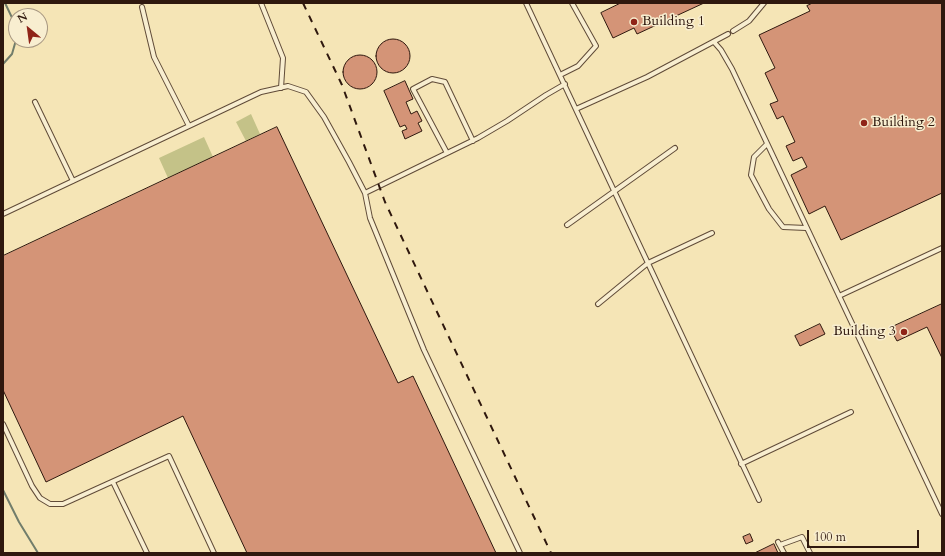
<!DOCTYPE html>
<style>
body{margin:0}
#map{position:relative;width:945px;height:556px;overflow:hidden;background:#f5e5b6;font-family:Cardo,serif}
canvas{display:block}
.frame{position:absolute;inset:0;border:4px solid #2f180e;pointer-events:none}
.north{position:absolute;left:8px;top:8px;width:40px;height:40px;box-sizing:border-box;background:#f8eed0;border:1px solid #a89882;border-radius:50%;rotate:331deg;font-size:11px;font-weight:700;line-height:16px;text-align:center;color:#2f180e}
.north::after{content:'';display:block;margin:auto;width:14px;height:18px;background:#8f2418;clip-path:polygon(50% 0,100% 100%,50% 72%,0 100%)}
.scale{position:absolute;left:807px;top:530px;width:112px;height:18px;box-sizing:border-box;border:2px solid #2f180e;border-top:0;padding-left:5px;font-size:12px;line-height:14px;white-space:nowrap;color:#2f180e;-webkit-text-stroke:3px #f8eed0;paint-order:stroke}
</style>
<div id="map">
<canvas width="945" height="556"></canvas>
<div class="frame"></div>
<div class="north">N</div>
<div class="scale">100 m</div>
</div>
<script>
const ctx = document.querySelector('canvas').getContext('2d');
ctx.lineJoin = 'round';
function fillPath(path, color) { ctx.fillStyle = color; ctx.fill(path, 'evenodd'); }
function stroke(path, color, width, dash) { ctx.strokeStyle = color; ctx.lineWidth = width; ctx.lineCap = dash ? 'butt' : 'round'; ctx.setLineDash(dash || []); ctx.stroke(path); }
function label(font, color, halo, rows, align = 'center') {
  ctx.font = font + ' Cardo,serif'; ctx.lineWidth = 3; ctx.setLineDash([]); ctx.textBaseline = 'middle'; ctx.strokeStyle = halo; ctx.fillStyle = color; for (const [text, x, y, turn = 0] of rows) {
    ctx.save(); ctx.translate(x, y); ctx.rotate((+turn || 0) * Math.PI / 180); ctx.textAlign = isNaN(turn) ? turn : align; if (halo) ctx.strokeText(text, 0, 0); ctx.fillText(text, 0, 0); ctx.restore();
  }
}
fillPath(new Path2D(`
 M251,114L260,134L246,141L236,122Z
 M204,137L213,157L168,178L159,158Z`), '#c4c288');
stroke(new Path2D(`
 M5,3L16,26
 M3,64L12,54L16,40
 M3,490L19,522L38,553`), '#717d6b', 2);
const building = new Path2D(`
 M621,3H704L637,34L634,28L613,38L601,13Z
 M813,3H942V193L841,240L825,206L809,214L791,175L807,167L802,157L793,161L786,146L795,142L783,116L777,119L770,104L778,101L765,73L775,68L759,35L810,11L807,6Z
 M376 56a17 17 0 1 1 34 0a17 17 0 1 1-34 0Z
 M343 72a17 17 0 1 1 34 0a17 17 0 1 1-34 0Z
 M405,81L413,99L406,102L411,114L417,111L422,121L418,123L422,131L405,139L402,131L407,129L405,125L400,127L384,91Z
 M277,127L398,383L413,376L496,553H247L183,416L46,482L3,390V256Z
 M942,304V358L927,327L897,341L890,328Z
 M820,324L825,334L800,346L795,336Z
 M750,534L753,541L746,544L743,537Z
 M774,544L778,553H755Z`);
fillPath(building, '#d49477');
stroke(building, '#2f180e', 1);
const service = new Path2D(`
 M261,3L283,58L281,88
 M526,3L759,500
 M142,7L154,57L189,126
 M733,31L749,21L764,3
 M714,42L721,50L732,69L942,514
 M560,75L578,66L596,46L572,3
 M35,102L73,181
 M576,109L647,77L728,34
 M767,144L754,157L751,175L769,209L783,227L806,228
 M447,153L413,89L432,79L445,82L473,141
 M3,214L261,92L288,86L306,92L324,117L349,162L365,193
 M567,225L675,148
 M839,296L942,248
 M598,304L648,263L712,233
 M3,424L32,486L40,498L50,504H63L169,456L214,553
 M741,464L851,412
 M113,482L147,553
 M778,542L784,553
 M780,545L802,537L810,553
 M520,553L424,350L370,218L365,193L478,138L507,121L546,95L565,84`);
stroke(service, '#604b38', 6);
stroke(service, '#f8eed0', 4);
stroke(new Path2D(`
 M303,3L342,85L385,202L551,553`), '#2f180e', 2, [7, 7]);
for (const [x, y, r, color] of [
 [634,22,4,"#8f2418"],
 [864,123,4,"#8f2418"],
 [904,332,4,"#8f2418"]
]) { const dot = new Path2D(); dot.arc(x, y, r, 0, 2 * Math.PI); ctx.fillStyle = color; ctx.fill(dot); stroke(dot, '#f8eed0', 1.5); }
label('14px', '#2f180e', '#f8eed0', [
 ["Building 1",642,22],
 ["Building 2",872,123],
 ["Building 3",896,332,"right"]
], 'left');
</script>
